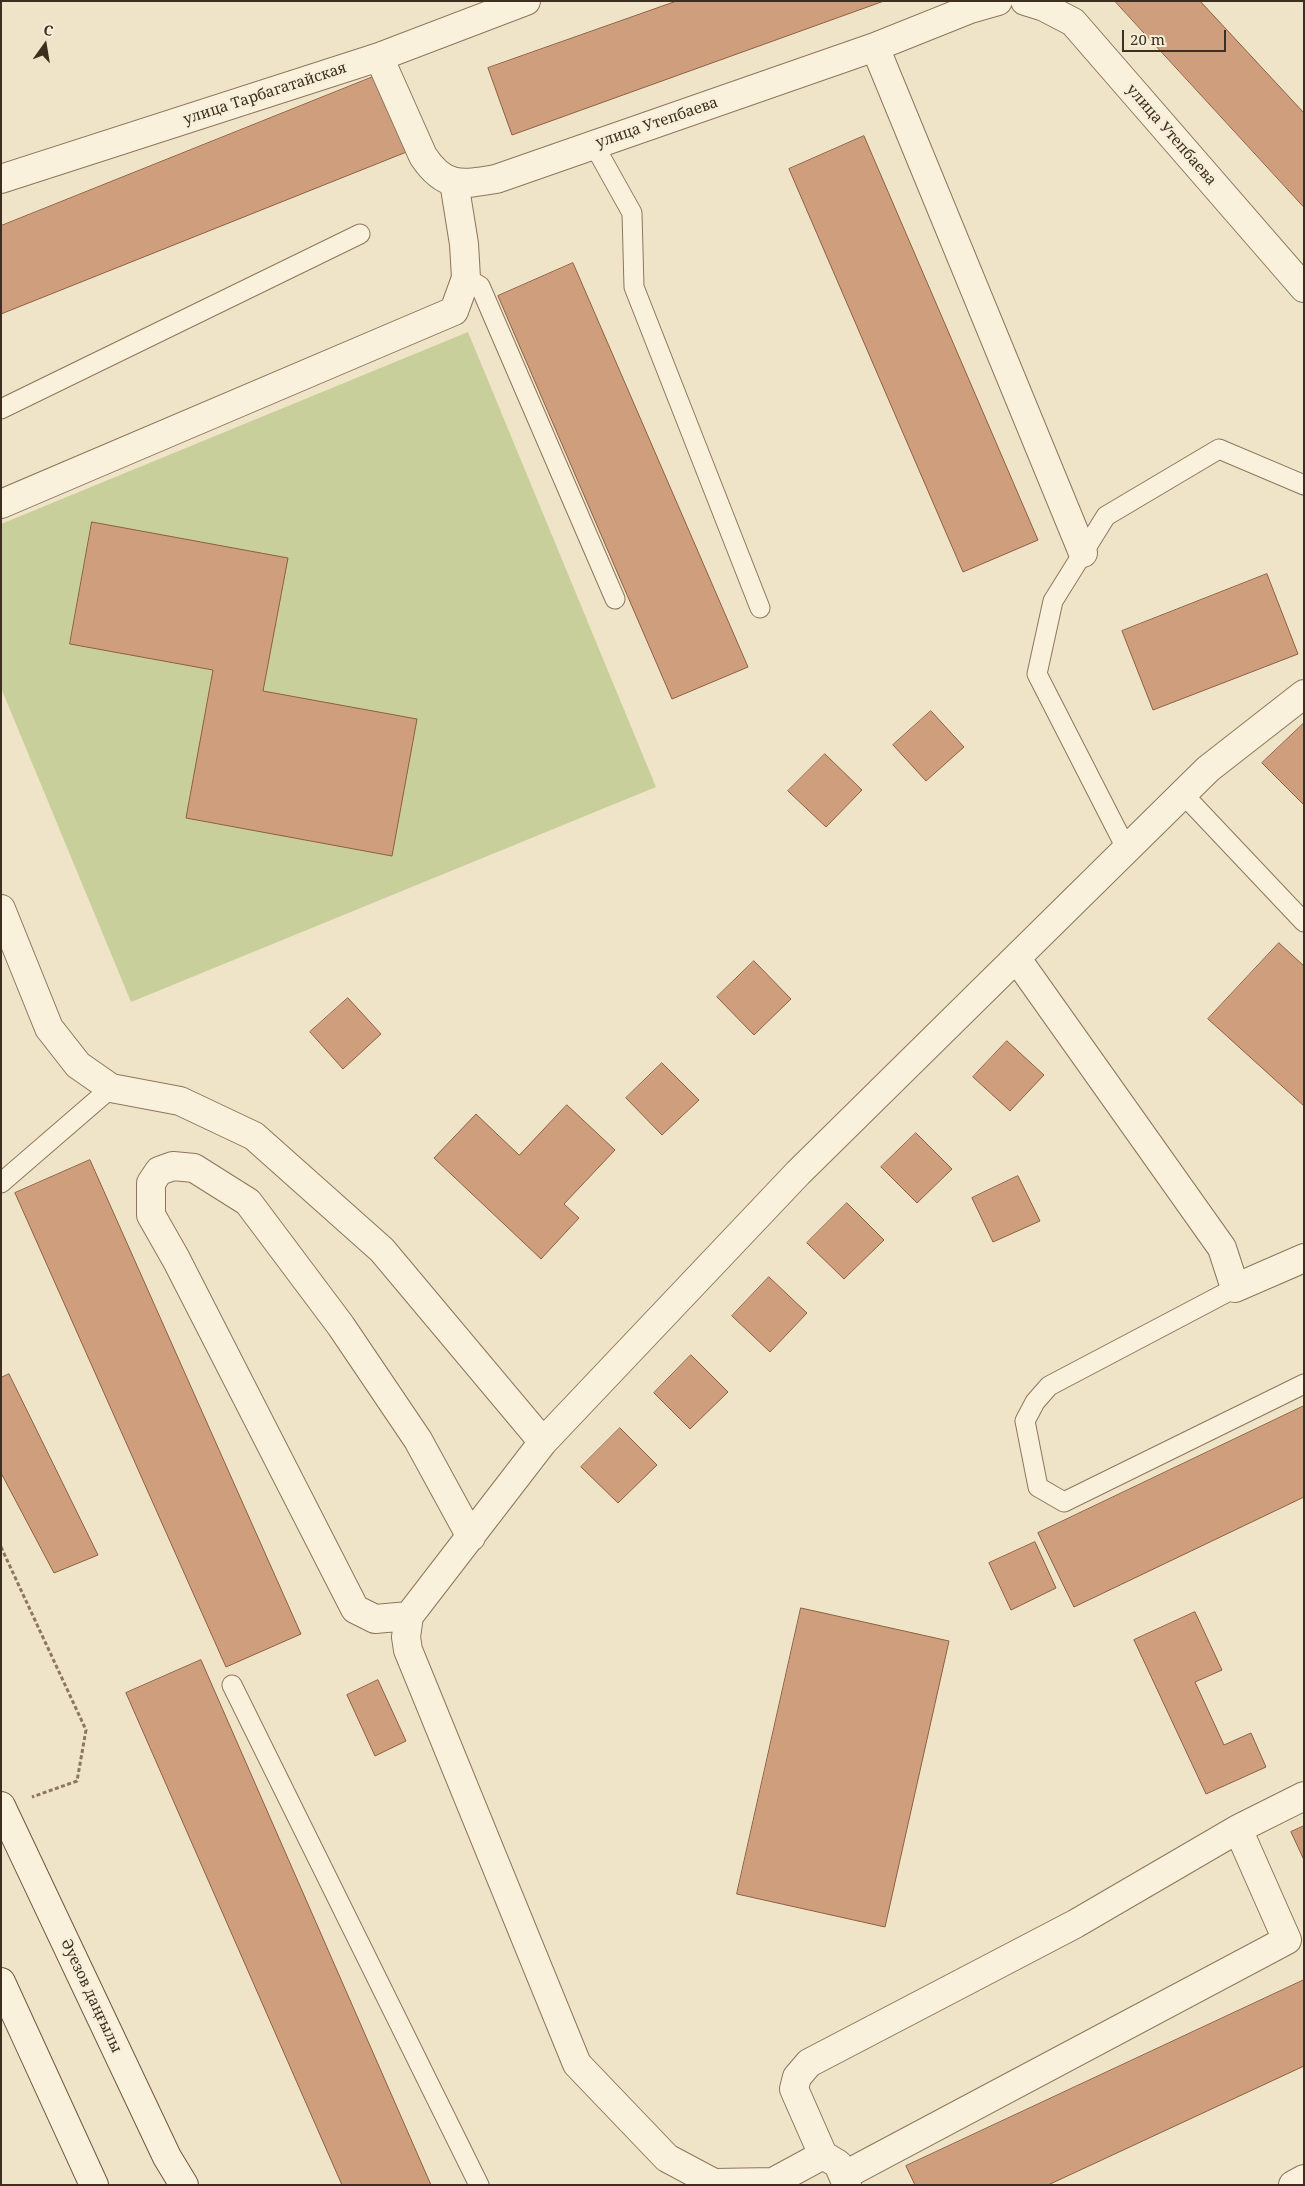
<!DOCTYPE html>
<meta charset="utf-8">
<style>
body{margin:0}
#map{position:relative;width:1305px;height:2186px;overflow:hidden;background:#f0e4c8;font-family:"Noto Serif",serif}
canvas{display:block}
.frame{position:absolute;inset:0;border:2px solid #3d2e20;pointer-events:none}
.north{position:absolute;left:20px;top:20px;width:50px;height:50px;-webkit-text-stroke:4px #f7eed8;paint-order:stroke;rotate:13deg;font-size:14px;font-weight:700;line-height:20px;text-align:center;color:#3d2e20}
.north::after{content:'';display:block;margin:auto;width:18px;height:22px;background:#3d2e20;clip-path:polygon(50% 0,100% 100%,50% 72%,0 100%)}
.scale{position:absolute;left:1122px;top:30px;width:104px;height:22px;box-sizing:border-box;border:2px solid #3d2e20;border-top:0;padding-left:6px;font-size:15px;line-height:18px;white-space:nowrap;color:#3d2e20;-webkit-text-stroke:4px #f7eed8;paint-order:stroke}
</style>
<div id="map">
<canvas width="1305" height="2186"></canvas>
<div class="frame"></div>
<div class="north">С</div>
<div class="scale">20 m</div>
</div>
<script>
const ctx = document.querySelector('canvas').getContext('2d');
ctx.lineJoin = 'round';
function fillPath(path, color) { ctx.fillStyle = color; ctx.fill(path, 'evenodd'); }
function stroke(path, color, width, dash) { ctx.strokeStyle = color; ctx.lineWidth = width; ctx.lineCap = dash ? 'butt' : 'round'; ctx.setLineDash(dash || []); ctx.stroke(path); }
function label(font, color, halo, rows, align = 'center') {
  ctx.font = font + ' "Noto Serif",serif'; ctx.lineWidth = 5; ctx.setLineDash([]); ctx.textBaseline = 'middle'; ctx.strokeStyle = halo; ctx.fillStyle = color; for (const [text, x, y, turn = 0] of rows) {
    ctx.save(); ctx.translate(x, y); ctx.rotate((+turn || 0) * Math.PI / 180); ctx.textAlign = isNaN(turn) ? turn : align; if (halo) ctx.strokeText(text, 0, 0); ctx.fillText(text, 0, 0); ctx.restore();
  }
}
fillPath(new Path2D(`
 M468,332L656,787L131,1002L1,688V524Z`), '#c9cf9b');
const building = new Path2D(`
 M677,1H884L512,135L488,68Z
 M1115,1H1200L1304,113V207Z
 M378,75L409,151L1,314V226Z
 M864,136L1038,540L963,572L789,169Z
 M573,263L748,667L672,699L498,296Z
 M92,522L288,558L263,691L417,719L392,856L186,818L213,670L70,644Z
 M1267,574L1298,654L1153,710L1122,631Z
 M931,711L964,747L926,781L893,745Z
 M1304,723V805L1262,763Z
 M825,754L862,790L826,827L788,791Z
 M1279,943L1304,966V1106L1208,1019Z
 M754,961L791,999L754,1035L717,997Z
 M348,998L381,1034L343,1069L310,1032Z
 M1007,1041L1044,1075L1010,1111L973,1077Z
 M662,1063L699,1100L662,1135L626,1098Z
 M567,1105L615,1150L564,1204L579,1218L541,1259L434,1158L476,1114L519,1155Z
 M916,1133L952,1169L917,1203L881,1167Z
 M90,1160L301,1634L226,1667L15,1193Z
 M1018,1176L1040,1221L993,1242L972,1198Z
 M847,1203L884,1240L844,1279L807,1243Z
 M769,1277L807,1313L770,1352L732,1316Z
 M691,1355L728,1392L690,1429L654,1393Z
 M9,1374L98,1555L54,1573L1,1473V1378Z
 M1304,1406V1497L1074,1607L1038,1533Z
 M620,1428L657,1465L618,1503L581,1467Z
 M1035,1542L1056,1588L1011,1610L989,1563Z
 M801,1608L949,1641L885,1927L737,1894Z
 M1195,1612L1222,1670L1195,1682L1224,1745L1251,1733L1266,1767L1206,1794L1134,1640Z
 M201,1660L431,2185H342L126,1693Z
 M378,1680L406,1741L375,1756L347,1695Z
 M1304,1826V1860L1291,1832Z
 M1304,1980V2066L1048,2185H915L906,2166Z`);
fillPath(building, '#cf9f7d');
stroke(building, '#8d5f41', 1);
const service = new Path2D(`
 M594,145L632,213L634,287L760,608
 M466,278L480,286L615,599
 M1,409L360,234
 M1183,794L1304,922
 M1127,850L1037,674L1053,601L1106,516L1219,449L1304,485
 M1,1183L111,1088
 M1235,1288L1049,1386L1035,1402L1025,1421L1038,1487L1064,1502L1304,1384
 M232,1685L479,2185`);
const minor = new Path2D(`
 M1025,1L1044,7L1073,22L1304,288
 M875,47L1083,553
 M379,57L423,156C444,188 461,185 496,179L875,47L970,9L998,1
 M1,179L379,57L526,1
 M1,504L454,311L466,278L464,244L454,182
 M1,909L49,1028L78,1065L111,1088L180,1101L254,1136L382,1250L543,1442
 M1017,959L1222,1248L1235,1288L1304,1258
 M409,1616L375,1619L355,1609L176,1259L151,1215V1183L159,1171L173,1166L194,1168L248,1202L341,1326L418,1440L471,1537
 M823,2155L794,2089L797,2077L809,2063L1075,1924L1238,1829L1304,1796
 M843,2176L1287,1940L1238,1829
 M847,2185L838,2164L823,2155L773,2182L714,2183L667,2158L577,2064L408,1650L406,1637L409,1616L543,1442L798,1173L1208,769L1304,694`);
const tertiary = new Path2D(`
 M1293,2185L1304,2179`);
const secondary = new Path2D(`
 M1,1806L167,2157L184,2185
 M1,1982L94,2185`);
stroke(service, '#8d765c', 21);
stroke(minor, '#8d765c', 30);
stroke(tertiary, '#8d765c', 30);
stroke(secondary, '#6f573f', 30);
stroke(new Path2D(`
 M1,1547L86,1730L77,1781L32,1797`), '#8d765c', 3, [4, 2.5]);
stroke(service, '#faf1dc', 19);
stroke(minor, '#faf1dc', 28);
stroke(tertiary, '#faf1dc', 28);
stroke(secondary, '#faf1dc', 28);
label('15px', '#3d2e20', '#f7eed8', [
 ["улица Тарбагатайская",265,94,-18],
 ["улица Утепбаева",657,123,-19],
 ["улица Утепбаева",1171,135,49],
 ["Әуезов даңғылы",91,1996,65]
]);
</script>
